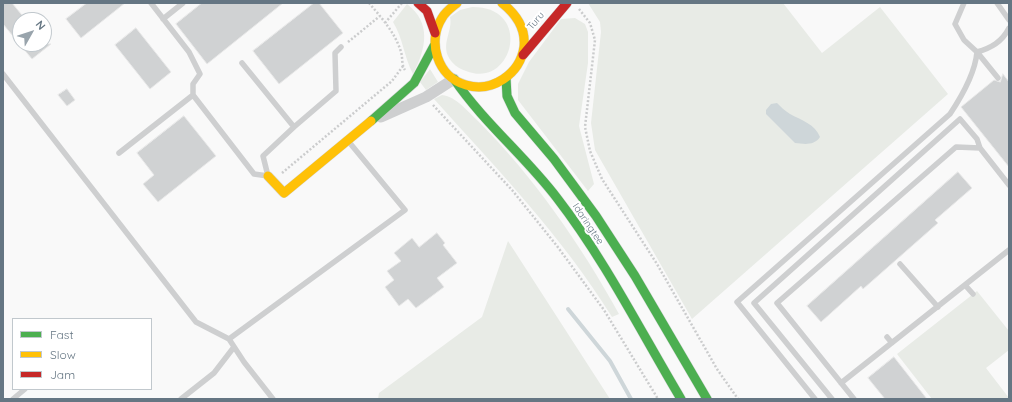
<!DOCTYPE html>
<style>
body{margin:0}
#map{position:relative;width:1012px;height:402px;overflow:hidden;background:#f9f9f9;font-family:Quicksand,sans-serif}
canvas{display:block}
.frame{position:absolute;inset:0;border:4px solid #657683;pointer-events:none}
.legend{position:absolute;left:12px;top:318px;width:140px;height:72px;box-sizing:border-box;background:#fff;border:1px solid #c1c8cd;margin:0;padding:5px 7px;list-style:none;font-size:12px;color:#657683}
.legend li{display:flex;align-items:center;gap:8px;height:20px}
.legend b{width:20px;border:1px solid #c1c8cd}
.north{position:absolute;left:12px;top:12px;width:40px;height:40px;box-sizing:border-box;background:#fff;border:1px solid #c1c8cd;border-radius:50%;rotate:51deg;font-size:11px;font-weight:700;line-height:16px;text-align:center;color:#657683}
.north::after{content:'';display:block;margin:auto;width:14px;height:18px;background:#99a4ac;clip-path:polygon(50% 0,100% 100%,50% 72%,0 100%)}
</style>
<div id="map">
<canvas width="1012" height="402"></canvas>
<div class="frame"></div>
<ul class="legend">
<li><b style="height:5px;background:#4caf50"></b>Fast</li>
<li><b style="height:5px;background:#ffc107"></b>Slow</li>
<li><b style="height:5px;background:#c62828"></b>Jam</li>
</ul>
<div class="north">N</div>
</div>
<script>
const c = document.querySelector('canvas').getContext('2d');
c.lineJoin = 'round';
function fillPath(path, color) {
  c.fillStyle = color;
  c.fill(path, 'evenodd');
}
function strokePath(path, color, width, dash) {
  c.strokeStyle = color;
  c.lineWidth = width;
  c.lineCap = dash ? 'butt' : 'round';
  c.setLineDash(dash || []);
  c.stroke(path);
}
function write(font, color, halo, rows, align = 'center') {
  c.font = font + ' Quicksand,sans-serif';
  c.lineWidth = 4;
  c.setLineDash([]);
  c.textBaseline = 'middle';
  c.strokeStyle = halo;
  c.fillStyle = color;
  for (const [text, x, y, turn = 0] of rows) {
    c.save();
    c.translate(x, y);
    c.rotate((+turn || 0) * Math.PI / 180);
    c.textAlign = isNaN(turn) ? turn : align;
    if (halo) c.strokeText(text, 0, 0);
    c.fillText(text, 0, 0);
    c.restore();
  }
}
fillPath(new Path2D(`
 M588,3h195l39,50 58,-46 68,87 -256,225 -97,-169 -4,-27 10,-91 -1,-10z
 M407,4c25,19 19,45 6,70 -9,-17 -10,-36 -20,-52z
 M472,7c62,-1 41,83 -6,64 -7,-2 -15,-8 -18,-15 -6,-14 5,-26 2,-39l10,-7z
 M575,18l10,6 3,8v31l-9,63 15,58 -6,7 -70,-91v-16l11,-22 32,-43z
 M430,69l8,13 -12,8 -6,-8z
 M442,95c15,2 25,16 36,26 56,56 103,124 141,193l-7,3c-51,-82 -114,-147 -178,-218z
 M508,241l102,158h-232l1,-6 103,-76z
 M977,291l32,40v19l-23,18 23,30 -77,1 -35,-45z`), '#e8ebe6');
fillPath(new Path2D(`
 M777,103c4,4 8,8 13,11 11,6 25,10 30,23 -6,9 -16,7 -25,6l-29,-29v-4l5,-6z`), '#ced6d9');
strokePath(new Path2D(`
 M568,309l42,52 21,38`), '#ced6d9', 4);
const building = new Path2D(`
 M3,3h9l14,17h-6v24h31l-19,15 -29,-35z
 M87,3h38l-44,35 -15,-19z
 M202,3h81l-76,61 -31,-40z
 M314,3h5l24,30 -64,51 -26,-33z
 M136,28l35,44 -21,17 -35,-44z
 M1003,74l6,8v85l-48,-60 33,-27 6,2z
 M67,89l8,11 -8,6 -9,-11z
 M184,116l32,40 -58,46 -15,-18 11,-9 -17,-22z
 M958,172l14,16 -37,32 3,3 -75,66 -2,-3 -40,36 -14,-16z
 M437,233l8,10 -2,2 14,18 -20,15 7,9 -28,21 -8,-9 -9,7 -14,-19 9,-7 -7,-9 14,-10 -7,-8 18,-15 7,9z
 M894,357l33,42h-42l-17,-21z`);
fillPath(building, '#d0d2d3');
strokePath(building, '#e8e8e8', 1);
const fast = new Path2D(`
 M506,78l1,18 8,17 39,46 42,57 39,60 72,123
 M454,79c30,44 71,77 103,119 48,62 84,134 124,201
 M371,121l43,-38 20,-37`);
const slow = new Path2D(`
 M457,3c-5,4 -12,9 -15,15 -15,23 -5,59 24,67 26,8 54,-11 58,-38 2,-19 -8,-33 -22,-44
 M268,176l16,17 87,-72`);
const jam = new Path2D(`
 M418,3l9,8 8,22
 M523,55l44,-52`);
strokePath(fast, '#d5d6d7', 10);
strokePath(slow, '#d5d6d7', 10);
strokePath(jam, '#d5d6d7', 10);
strokePath(new Path2D(`
 M369,3c12,14 27,31 32,49 2,6 0,12 4,18
 M579,9l11,14 5,17 -10,87 5,24 12,28 55,85 60,105 21,30
 M385,23l17,-20
 M348,42l32,-26
 M433,105l79,85 45,56 47,64 54,89
 M282,173l110,-92 11,-15`), '#cbcccd', 2.5, [2, 2]);
strokePath(new Path2D(`
 M964,3l-9,21 9,16 13,12c14,-4 25,-10 32,-24
 M997,3l12,17
 M163,19l20,-16
 M3,74l193,248 33,17 176,-129 -56,-68
 M193,95l61,79 14,2 -5,-20 31,-29 -52,-64
 M294,127l42,-36 -1,-38 6,-6
 M119,153l74,-58v-11l7,-10 -11,-22 -38,-49
 M900,264l38,43
 M965,285l8,9
 M887,337l5,6
 M229,339l15,23 29,37
 M841,383l168,-133
 M13,399l12,-10
 M181,399l33,-26 20,-26
 M815,399l-78,-97 213,-188c12,-18 25,-40 27,-62l21,26
 M832,399l-78,-96 206,-184 17,20 3,9
 M854,399l-77,-96 179,-156 24,1 29,37`), '#cecfd0', 5.5);
strokePath(new Path2D(`
 M381,117l45,-20 28,-18`), '#cecfd0', 11);
strokePath(fast, '#4caf50', 9);
strokePath(slow, '#ffc107', 9);
strokePath(jam, '#c62828', 9);
write('10px', '#657683', '#fff', [
 ["Turu",536,21,-50],
 ["Idaringtee",588,224,56]
]);
</script>
